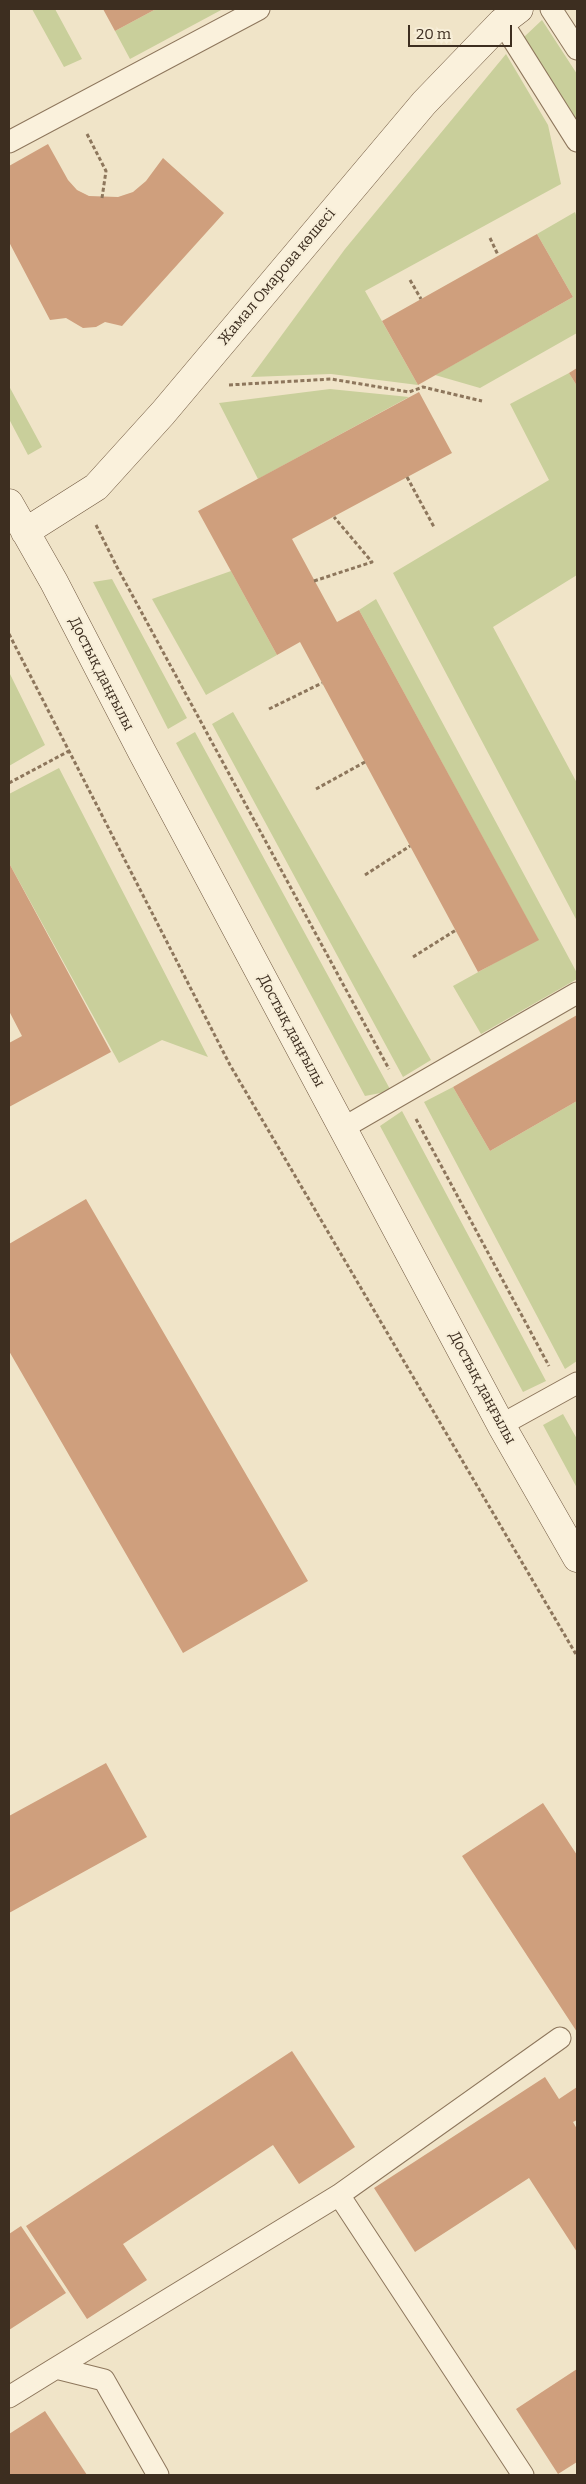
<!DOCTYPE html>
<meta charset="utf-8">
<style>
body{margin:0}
#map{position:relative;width:586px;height:2484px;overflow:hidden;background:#f0e4c8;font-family:Bitter,serif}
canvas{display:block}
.frame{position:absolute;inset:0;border:10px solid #3d2e20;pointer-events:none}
.scale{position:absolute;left:408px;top:25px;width:104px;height:22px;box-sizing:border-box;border:2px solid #3d2e20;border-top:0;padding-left:6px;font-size:15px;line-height:18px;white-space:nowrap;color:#3d2e20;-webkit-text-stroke:4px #f7eed8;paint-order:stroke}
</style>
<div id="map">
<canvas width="586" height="2484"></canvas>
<div class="frame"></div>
<div class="scale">20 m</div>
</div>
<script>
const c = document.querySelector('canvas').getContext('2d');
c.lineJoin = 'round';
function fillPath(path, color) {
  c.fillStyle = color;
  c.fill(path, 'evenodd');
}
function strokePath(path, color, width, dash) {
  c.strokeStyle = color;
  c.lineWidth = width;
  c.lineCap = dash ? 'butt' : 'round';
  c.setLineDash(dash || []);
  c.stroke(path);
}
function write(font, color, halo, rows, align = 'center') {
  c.font = font + ' Bitter,serif';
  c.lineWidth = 4;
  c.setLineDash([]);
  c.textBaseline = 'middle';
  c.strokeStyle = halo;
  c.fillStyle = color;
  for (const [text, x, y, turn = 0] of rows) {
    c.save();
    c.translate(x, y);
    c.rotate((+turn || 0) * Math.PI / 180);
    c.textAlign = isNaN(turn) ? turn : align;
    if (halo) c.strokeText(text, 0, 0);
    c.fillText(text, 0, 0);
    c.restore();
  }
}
fillPath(new Path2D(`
 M32,9h23l27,50 -18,8z
 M156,9h67l-93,50 -15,-28z
 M542,20l35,54v46l-53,-83z
 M506,54l42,71 13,59 -196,107 53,94 -87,-11 -80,3 94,-128z
 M575,212l2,6v115l-97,55 -45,-13 138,-78 -36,-63z
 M569,373l8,13v189l-84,52 84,156v138l-184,-348 156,-93 -39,-76z
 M9,386l33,61 -14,8 -19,-36z
 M330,389l79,8 -151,82 -39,-76z
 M231,571l46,84 -71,40 -54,-96z
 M112,579l75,139 -19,11 -75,-147z
 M376,599l201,374v6l-96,55 -28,-48 85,-47 -179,-329z
 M9,672l36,73 -36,21z
 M233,712l198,348 -28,17 -191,-353z
 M195,732l196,359 -26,5 -189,-353z
 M59,768l149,289 -46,-17 -43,23 -110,-200v-69z
 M453,1087l37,64 87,-50v260l-12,8 -141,-267z
 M402,1111l144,270 -23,11 -143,-266z
 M563,1414l14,25v49l-34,-63z`), '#c9cf9b');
fillPath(new Path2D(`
 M103,9h53l-41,22z
 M48,144l20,36 9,10 12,6 29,1 15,-5 13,-11 17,-23 61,55 -102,113 -17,-4 -9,5 -13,1 -17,-10 -16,2 -41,-78v-76z
 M537,234l36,63 -155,88 -36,-64z
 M577,368v18l-8,-13z
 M419,392l33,61 -160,86 45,83 22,-12 180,330 -61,32 -178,-330 -23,13 -79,-144z
 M9,863l102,189 -102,55v-64l13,-7 -13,-25z
 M577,1015v86l-87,50 -37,-64z
 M86,1199l222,382 -125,72 -174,-302v-107z
 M106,1763l41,74 -138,76v-97z
 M543,1803l34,52v177l-115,-176z
 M292,2051l63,96 -56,37 -26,-39 -150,99 24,36 -60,39 -61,-93z
 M545,2077l14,22 18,-12v33l-4,2 4,7v123l-48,-74 -114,74 -41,-64z
 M21,2226l45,67 -57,37v-96z
 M577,2369v93l-19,12 -42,-65z
 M45,2411l42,64h-78v-41z`), '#cf9f7d');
const lane = new Path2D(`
 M551,9l26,40
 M502,22l75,119
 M9,142l250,-133
 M343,1128l234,-135
 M501,1425l76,-42
 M339,2195l184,280
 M56,2368l283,-173 221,-157
 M9,2397l47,-29 48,12 54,95`);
const secondary = new Path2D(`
 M9,503l45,79 88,170 359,673 76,133
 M25,532l71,-45 67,-74 261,-310 78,-81 17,-13`);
strokePath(lane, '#8d765c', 23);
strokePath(secondary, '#6f573f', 29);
strokePath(new Path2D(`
 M87,134l19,37 -4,27
 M490,238l8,17
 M410,280l11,19
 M229,385l102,-6 78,13 14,-5 59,14
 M407,477l27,50
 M96,525l21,42 272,502
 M314,581l58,-19 -38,-45
 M9,634l221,431 347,591
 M269,709l53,-26
 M9,783l60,-32
 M316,789l49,-27
 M365,875l45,-29
 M413,957l43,-27
 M416,1119l133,247`), '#8d765c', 3, [4, 2.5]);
strokePath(lane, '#faf1dc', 21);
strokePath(secondary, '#faf1dc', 28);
write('15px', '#3d2e20', '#f7eed8', [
 ["Жамал Омарова көшесі",277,277,-50],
 ["Достық даңғылы",101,674,63],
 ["Достық даңғылы",291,1031,62],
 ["Достық даңғылы",482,1388,62]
]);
</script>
